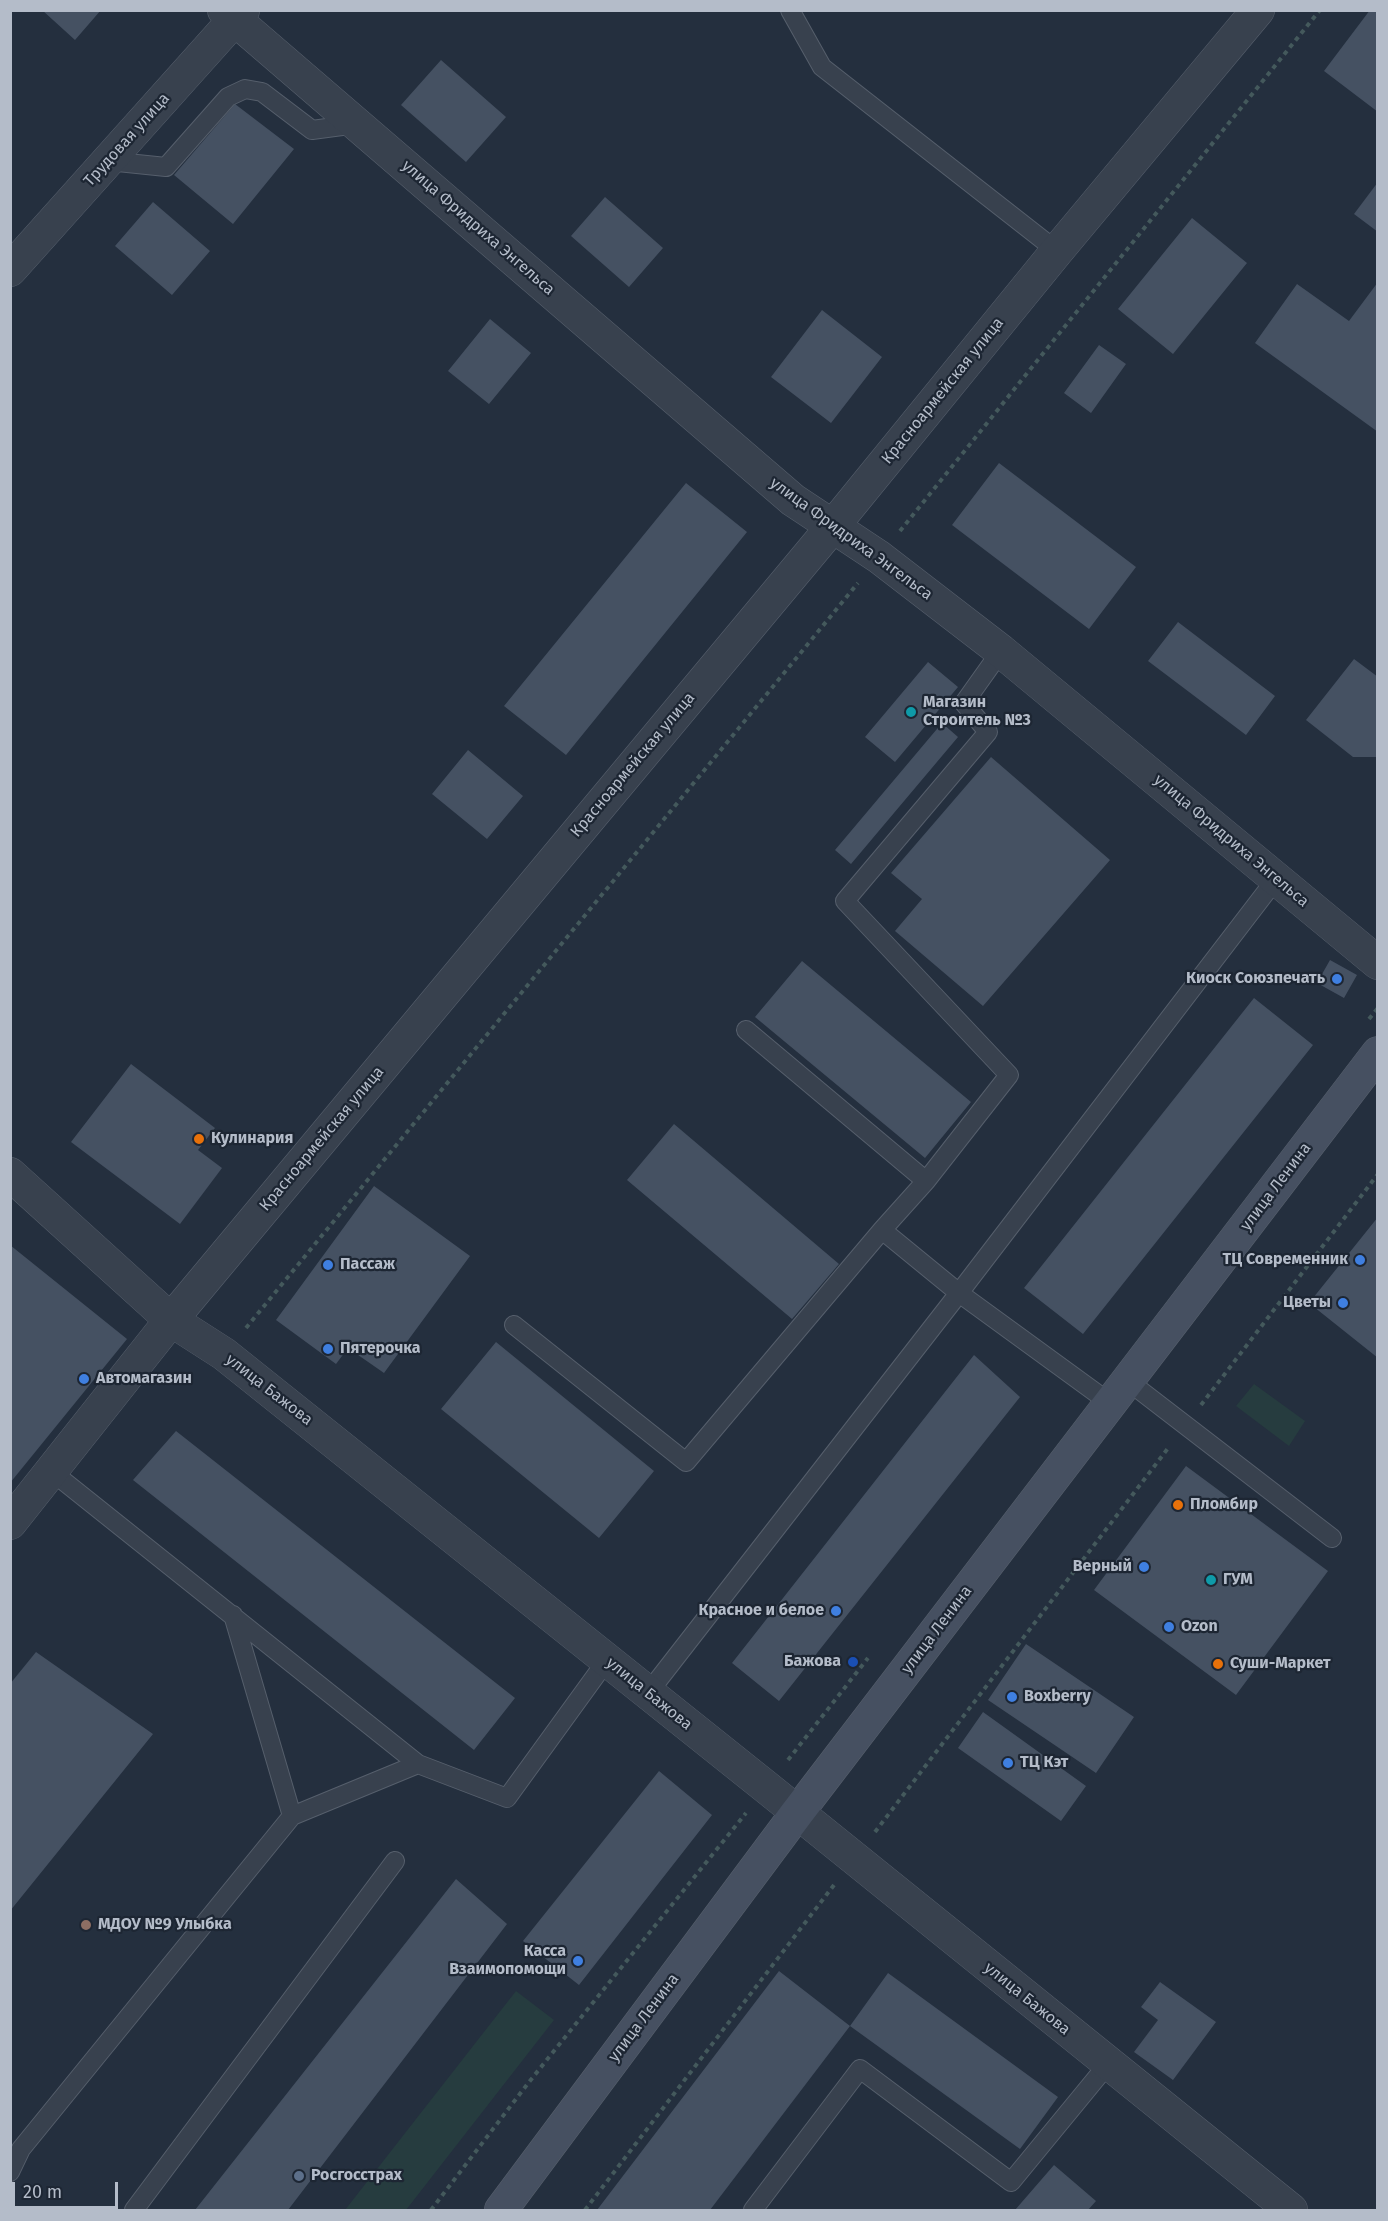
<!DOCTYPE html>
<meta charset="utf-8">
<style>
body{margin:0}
#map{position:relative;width:1388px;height:2221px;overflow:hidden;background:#242f3e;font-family:"Fira Sans",sans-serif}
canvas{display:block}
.frame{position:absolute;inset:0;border:12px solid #b4bcc9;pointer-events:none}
.scale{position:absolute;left:12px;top:2182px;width:106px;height:27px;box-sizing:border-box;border:3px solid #b4bcc9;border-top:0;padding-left:8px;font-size:18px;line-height:21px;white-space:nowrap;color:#b4bcc9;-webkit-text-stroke:4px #1d2633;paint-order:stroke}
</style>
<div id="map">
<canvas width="1388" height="2221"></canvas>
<div class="frame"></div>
<div class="scale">20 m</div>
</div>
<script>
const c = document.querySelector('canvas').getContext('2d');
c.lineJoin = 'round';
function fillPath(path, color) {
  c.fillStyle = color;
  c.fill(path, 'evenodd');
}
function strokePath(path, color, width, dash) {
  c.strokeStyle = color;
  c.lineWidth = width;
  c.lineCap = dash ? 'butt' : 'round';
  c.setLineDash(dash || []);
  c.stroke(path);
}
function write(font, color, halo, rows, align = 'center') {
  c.font = font + ' "Fira Sans",sans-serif';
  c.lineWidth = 4.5;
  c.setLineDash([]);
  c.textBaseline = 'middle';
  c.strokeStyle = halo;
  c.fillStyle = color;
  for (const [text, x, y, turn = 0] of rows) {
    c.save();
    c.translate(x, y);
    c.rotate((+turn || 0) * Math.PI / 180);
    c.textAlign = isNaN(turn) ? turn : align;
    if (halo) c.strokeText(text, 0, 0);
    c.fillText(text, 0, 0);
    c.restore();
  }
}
fillPath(new Path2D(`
 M1254,1384l51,37 -16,25 -53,-40z
 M516,1991l38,29 -148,190h-61z`), '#263c3f');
fillPath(new Path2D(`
 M42,10h59l-26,30z
 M1370,10h8v102l-54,-41z
 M441,60l65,57 -40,45 -65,-57z
 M235,104l59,45 -61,75 -59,-49z
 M1378,182v50l-24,-18z
 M605,197l58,51 -34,39 -58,-51z
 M153,202l57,49 -38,44 -57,-49z
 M1192,218l55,45 -74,91 -55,-45z
 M1378,282v150l-123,-89 42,-59 52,37z
 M822,310l60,47 -51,66 -60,-46z
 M490,319l41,34 -42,51 -41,-33z
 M1099,345l27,19 -35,49 -27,-20z
 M999,463l137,104 -47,62 -137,-104z
 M686,483l61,49 -181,223 -62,-49z
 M1178,622l97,74 -29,39 -98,-74z
 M1354,659l24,18v80h-25l-47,-37z
 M928,662l30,25 -63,75 -30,-25z
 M942,723l16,14 -107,127 -16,-14z
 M468,750l55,46 -36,43 -55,-45z
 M991,757l119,103 -127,146 -88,-75 27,-32 -31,-26z
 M1330,960l27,15 -13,23 -27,-15z
 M802,961l169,141 -46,56 -170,-141z
 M1254,998l59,47 -230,289 -59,-46z
 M131,1064l84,64 -17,22 24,18 -42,56 -109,-82z
 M674,1124l165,140 -47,55 -165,-139z
 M374,1186l96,70 -86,117 -36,-25 -12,16 -60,-44z
 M1378,1217v141l-69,-55z
 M10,1245l117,94 -117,144z
 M496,1342l158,129 -55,67 -158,-129z
 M974,1355l46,42 -241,304 -47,-38z
 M176,1431l339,267 -41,52 -341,-270z
 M1186,1466l142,105 -92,124 -142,-105z
 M1026,1644l108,73 -38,56 -108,-73z
 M36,1652l117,82 -143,177v-227z
 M983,1712l103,74 -25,35 -103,-73z
 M659,1771l53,44 -133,170 -56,-44z
 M456,1879l51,45 -219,286h-93z
 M779,1971l71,55 -140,184h-113z
 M888,1973l170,124 -38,52 -170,-123z
 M1160,1982l56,40 -43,58 -39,-28 24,-32 -17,-13z
 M1054,2165l42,36 -8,9h-73z`), '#455162');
const lane = new Path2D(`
 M790,10l32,57 235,184
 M108,161l58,6 62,-70 17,-8 17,3 50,38 45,-6
 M746,1030l180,151
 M882,1230l44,-49 83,-106 -164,-174 143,-169 -24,-29 37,-52
 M514,1325l172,137 196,-232 77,63 151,110
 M1128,1381l204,157
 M51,1471l367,293 89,34 100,-138
 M648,1693l311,-400 317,-414
 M292,1816l126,-52
 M10,2172l11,-23 271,-333 -59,-201
 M134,2210l261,-349
 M753,2210l107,-141 151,113 97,-118`);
const street = new Path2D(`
 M224,10l569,490 86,57 122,94 377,312
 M10,270l233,-260
 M10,1174l161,146 53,34 542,433 525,423
 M10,1523l161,-203 662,-794 224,-275 201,-241`);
const secondary = new Path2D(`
 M501,2210l296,-397 581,-760`);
strokePath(lane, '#565f6c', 20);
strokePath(street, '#565f6c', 34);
strokePath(secondary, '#565f6c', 34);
strokePath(new Path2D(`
 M900,531l420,-521
 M1369,1019l9,-11
 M246,1328l612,-745
 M1201,1405l177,-231
 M788,1760l80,-102
 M875,1832l294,-385
 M431,2210l98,-128 217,-269
 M585,2210l249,-325`), '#44595c', 4, [4.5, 4.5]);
strokePath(lane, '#38414e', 18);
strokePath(street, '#38414e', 33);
strokePath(secondary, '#465061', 33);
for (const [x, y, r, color] of [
 [911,712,6,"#0f9aa8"],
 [1337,979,6,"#3f7fe0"],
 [199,1139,6,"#e8710a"],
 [1360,1260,6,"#3f7fe0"],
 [328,1265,6,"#3f7fe0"],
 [1343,1303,6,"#3f7fe0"],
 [328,1349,6,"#3f7fe0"],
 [84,1379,6,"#3f7fe0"],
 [1178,1505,6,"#e8710a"],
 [1144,1567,6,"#3f7fe0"],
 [1211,1580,6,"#0f9aa8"],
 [836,1611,6,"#3f7fe0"],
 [1169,1627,6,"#3f7fe0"],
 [853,1662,6,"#1a4fb4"],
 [1218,1664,6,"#e8710a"],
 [1012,1697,6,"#3f7fe0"],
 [1008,1763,6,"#3f7fe0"],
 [86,1925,6,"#8d6e63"],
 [578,1961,6,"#3f7fe0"],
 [299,2176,6,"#5c6f8a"]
]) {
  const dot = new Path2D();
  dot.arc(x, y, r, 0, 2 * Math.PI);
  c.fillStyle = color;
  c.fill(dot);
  strokePath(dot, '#1d2633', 2);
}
write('16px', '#b4bcc9', '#1d2633', [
 ["Трудовая улица",127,140,-48],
 ["улица Фридриха Энгельса",478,228,41],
 ["Красноармейская улица",943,391,-51],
 ["улица Фридриха Энгельса",851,539,36],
 ["Красноармейская улица",633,765,-50],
 ["улица Фридриха Энгельса",1231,841,40],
 ["Красноармейская улица",322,1139,-50],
 ["улица Ленина",1276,1187,-53],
 ["улица Бажова",269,1390,38],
 ["улица Ленина",937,1630,-53],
 ["улица Бажова",649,1694,39],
 ["улица Бажова",1027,1999,39],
 ["улица Ленина",644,2018,-53]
]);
write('bold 16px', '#b4bcc9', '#1d2633', [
 ["Магазин",923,703],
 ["Строитель №3",923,721],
 ["Киоск Союзпечать",1325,979,"right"],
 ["Кулинария",211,1139],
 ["ТЦ Современник",1348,1260,"right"],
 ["Пассаж",340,1265],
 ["Цветы",1331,1303,"right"],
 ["Пятерочка",340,1349],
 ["Автомагазин",96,1379],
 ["Пломбир",1190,1505],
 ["Верный",1132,1567,"right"],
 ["ГУМ",1223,1580],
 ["Красное и белое",824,1611,"right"],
 ["Ozon",1181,1627],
 ["Бажова",841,1662,"right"],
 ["Суши-Маркет",1230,1664],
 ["Boxberry",1024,1697],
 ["ТЦ Кэт",1020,1763],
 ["МДОУ №9 Улыбка",98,1925],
 ["Касса",566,1952,"right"],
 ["Взаимопомощи",566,1970,"right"],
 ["Росгосстрах",311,2176]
], 'left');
</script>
